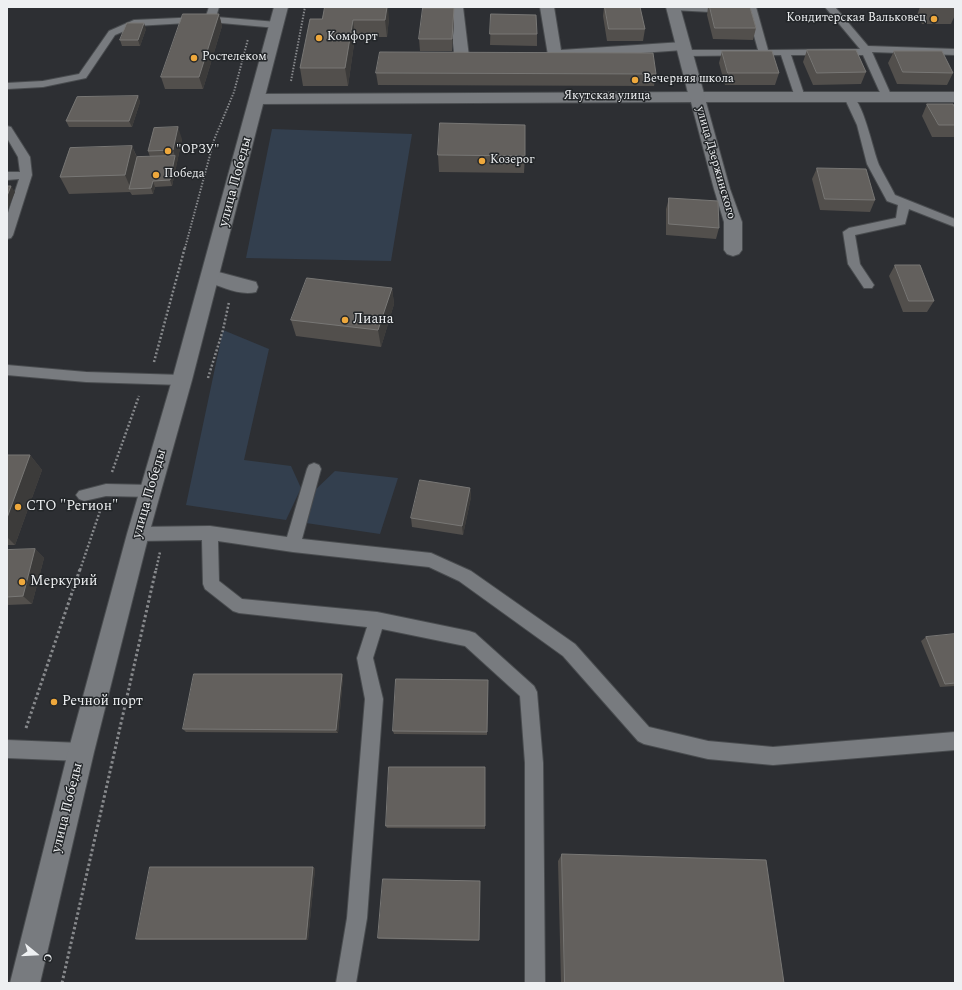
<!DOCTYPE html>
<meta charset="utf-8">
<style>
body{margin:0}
#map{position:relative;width:962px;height:990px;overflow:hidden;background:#2d2f33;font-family:Spectral,serif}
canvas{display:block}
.frame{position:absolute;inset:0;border:8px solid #eef0f2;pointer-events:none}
.north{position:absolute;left:16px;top:934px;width:40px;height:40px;-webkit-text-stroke:3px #232629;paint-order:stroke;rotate:108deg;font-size:11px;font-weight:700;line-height:16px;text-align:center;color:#eef0f2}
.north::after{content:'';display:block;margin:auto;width:14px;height:18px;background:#eef0f2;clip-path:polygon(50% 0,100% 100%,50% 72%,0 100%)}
</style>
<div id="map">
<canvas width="962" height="990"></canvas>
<div class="frame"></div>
<div class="north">С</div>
</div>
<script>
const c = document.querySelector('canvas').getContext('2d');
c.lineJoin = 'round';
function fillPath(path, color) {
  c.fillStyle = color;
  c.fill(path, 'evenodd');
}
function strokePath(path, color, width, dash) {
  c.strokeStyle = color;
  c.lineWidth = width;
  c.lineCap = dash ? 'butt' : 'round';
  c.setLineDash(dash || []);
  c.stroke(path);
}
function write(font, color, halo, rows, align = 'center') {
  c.font = font + ' Spectral,serif';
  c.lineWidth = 3;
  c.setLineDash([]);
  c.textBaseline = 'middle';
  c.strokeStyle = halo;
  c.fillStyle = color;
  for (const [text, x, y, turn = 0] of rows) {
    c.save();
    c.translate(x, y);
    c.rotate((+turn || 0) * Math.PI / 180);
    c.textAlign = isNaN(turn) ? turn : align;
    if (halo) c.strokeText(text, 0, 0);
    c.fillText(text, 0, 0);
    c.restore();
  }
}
fillPath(new Path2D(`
 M272,129l140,5 -21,127 -145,-3z
 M223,330l46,19 -25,111 47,6 10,22 -15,32 -100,-15z
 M335,471l63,7 -18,56 -74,-11 8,-32z`), '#333f4e');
const service = new Path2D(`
 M209,7h10l-3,10 61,5 5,3 -5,3 -67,-6 -5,-3z
 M668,7h88l12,43 92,-1 -35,-42h10l33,39 87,3v6l-83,-3 20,45 -5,3 -5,-3 -19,-42h-72l14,42 -5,3 -5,-3 -14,-42 -96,1 -5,-3 5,-3h73l-10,-36 -75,-4z
 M201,17l5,3 -2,2 -68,4 -21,9 -29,43 -43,9 -36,2v-6l36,-2 36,-7 30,-43 25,-11z
 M849,94c14,3 24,58 30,71 5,10 11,20 16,30l60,24v8l-46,-18 -4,15 -50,11 5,29 14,21 -2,3h-8l-16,-24 -5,-32 6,-4 47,-10 2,-13 -11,-4 -20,-37 -10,-39 -13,-28z
 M7,126l4,1 19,30 2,18 -19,60 -2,3 -4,1v-23l12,-37 -12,1v-8h13l-2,-15 -11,-19z
 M7,365l79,7 96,3 5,1 2,4 -2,4 -5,1 -96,-3 -79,-7z
 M314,463l5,2 2,4 -19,70 129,14 40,18 104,73 74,83 59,14 65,6 182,-15v18l-182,15 -65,-6 -64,-15 -6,-3 -75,-85 -104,-75 -30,-14 -136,-15 -75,-11 1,40 23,18 135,13 92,19 6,2 59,53 3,6 6,71 2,220h-20v-220l-5,-67 -55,-50 -83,-17 -9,29 10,41 -16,219 -11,65h-20l11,-65 18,-219 -8,-41 10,-31 -128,-14 -6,-2 -28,-22 -2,-5 -1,-44 -64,1 -5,-2 -3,-5 3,-5 5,-2 72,-1 77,11 20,-68 2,-4z
 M106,484l45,1 5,2 2,4 -2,4 -5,2 -45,-1 -22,5 -5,-2 -3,-4 3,-4z
 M7,740l74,3 6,3 3,6 -3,6 -6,3 -74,-3z`);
const minor = new Path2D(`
 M449,7h14l6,50 19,1 2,3 -2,3h-31l-2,-3z
 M540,7h14l7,43 122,-8 5,1 2,3 -2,3 -5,1 -126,9 -7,-1 -2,-3z
 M697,92h258v10h-249l24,87 12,33v28l-3,4 -6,2 -6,-2 -3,-4v-28l-10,-33 -23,-87 -433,2 -5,-2 -3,-3 3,-3 5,-2z
 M211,270l45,12 2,5 -2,5c-17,4 -36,-6 -51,-11l-3,-5 3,-5z`);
const tertiary = new Path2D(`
 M666,7h14l25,90 -3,3h-10l-3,-3z`);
const secondary = new Path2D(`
 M274,7h14l-96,373 -43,154 -55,218 -54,231h-30l58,-231 59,-218 45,-154z`);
strokePath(service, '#494c4f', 2);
strokePath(minor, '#494c4f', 2);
strokePath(tertiary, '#494c4f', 2);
strokePath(secondary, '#494c4f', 2);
strokePath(new Path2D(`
 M291,81l14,-74
 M185,248l29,-108 20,-48 14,-53`), '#87898c', 2, [1.5, 1.5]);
strokePath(new Path2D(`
 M154,362l31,-115
 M208,378l15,-48 6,-28
 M112,472l27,-76
 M80,570l20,-59
 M156,570l4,-18`), '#87898c', 2.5, [2, 2]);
strokePath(new Path2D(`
 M26,728l54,-159
 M62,983l94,-414`), '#87898c', 3, [2.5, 2.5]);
fillPath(service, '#787b7f');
fillPath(minor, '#787b7f');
fillPath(tertiary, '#787b7f');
fillPath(secondary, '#787b7f');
fillPath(new Path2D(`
 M604,7h36l5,22 -2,12h-36l-4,-25z
 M708,7h42l6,21 -3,12 -40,-1 -6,-24z
 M920,7h35v8l-4,9h-29l-5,-9z
 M219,14l3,12 -19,63h-38l-4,-12z
 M491,14l46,20v12l-47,-1z
 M389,18l-2,19h-32l-7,49h-45l-3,-18 22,-49z
 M454,20l-2,31h-32l-1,-12z
 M146,29l-6,17h-18l-2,-6z
 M807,50l59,22 -5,12 -48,1 -10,-23z
 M722,51l57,22 -4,12h-50l-6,-22z
 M894,51l59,22 -6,12 -50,-1 -9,-21z
 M376,73l280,1 -2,12 -276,-1z
 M138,96l2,6 -8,25h-63l-3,-6z
 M927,104l28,4v29h-23l-10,-21z
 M182,139l-10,47 -17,1 -2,7 -21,1 -2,-3 -61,2 -9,-17 72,-31 5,11h13l-2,-6z
 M438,155l87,1 -1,17 -85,-1z
 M817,168l58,32 -5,12 -50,-2 -8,-31z
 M669,198l50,30 -3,11 -50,-4v-26z
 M895,265l39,36 -7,11h-24l-14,-36z
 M392,288l2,16 -13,43 -85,-11 -5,-16z
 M7,455h23l12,15 -27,75h-8z
 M470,488l1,9 -8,38 -51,-8 -1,-9z
 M35,549l9,9 -12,46 -25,1v-55z
 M955,634v52l-15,1 -19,-46 5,-4z
 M342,674l1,3 -5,56 -152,-1 -3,-3z
 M488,680l-1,55 -93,-1 -1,-3z
 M485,767v62l-98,-1 -1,-2z
 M562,854l222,129h-223l-3,-122z
 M313,867l2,2 -7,71h-168l-4,-1z
 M480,881l-1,60 -100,-2 -1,-1z`), '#524f4c');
fillPath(new Path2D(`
 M387,7h1l1,11 -2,19 -2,-17z
 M454,8v12l-2,31v-12z
 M219,14l3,12 -19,63 -4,-12z
 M353,20l2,17 -7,49 -3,-18z
 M144,23l2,6 -6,17 -2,-6z
 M138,96l2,6 -8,25 -3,-6z
 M178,127l4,12 -10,47 -2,-6 5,-24 -2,-6z
 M132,146l7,17 -8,26 -6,-14z
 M153,181l2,6 -2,7 -2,-6z
 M11,186l4,6 -8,19v-15z
 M392,288l2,16 -13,43 -3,-17z
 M30,455l12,15 -27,75 -8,-8v-19z
 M470,488l1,9 -8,38 -1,-9z
 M35,549l9,9 -12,46 -9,-8z
 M342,674l1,3 -5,56 -2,-3z
 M313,867l2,2 -7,71 -2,-1z`), '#3c3b3a');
const building = new Path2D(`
 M325,7h62l-2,13h-32l-8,48h-45l10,-49h12z
 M605,7h35l5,22h-36z
 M710,7h40l6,21h-41z
 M423,8h31l-2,31h-33z
 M183,14h36l-20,63h-38z
 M491,14l45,1 1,19h-47z
 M127,23h17l-6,17h-18z
 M807,50h49l10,22 -49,1z
 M722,51h50l7,22h-51z
 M894,51h48l11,22 -50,-1z
 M380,52l273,1 3,21 -280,-1z
 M138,96l-9,25h-63l11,-24z
 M927,104h26l2,4v17h-16z
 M440,123l85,2v31l-87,-1z
 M178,127l-5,23 -25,1 6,-23z
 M132,146l-7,29 -65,2 10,-29z
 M175,156l-5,24 -17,1 -2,7 -22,1 8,-32z
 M817,168l49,1 9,31 -50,-1z
 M7,186h4l-4,10z
 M669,198l49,3 1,27 -50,-4z
 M895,265h25l14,36h-25z
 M307,278l85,10 -14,42 -87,-10z
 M7,455h23l-23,63z
 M420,480l50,8 -8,38 -51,-8z
 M35,549l-12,47 -16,1v-47z
 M955,634v49l-10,1 -19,-47z
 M194,674h148l-6,56 -153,-1z
 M396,679l92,1 -1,52 -94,-1z
 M389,767h96v59h-99z
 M562,854l204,6 18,123h-219z
 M150,867h163l-7,72h-170z
 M383,879l97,2 -1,59 -101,-2z`);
fillPath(building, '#63605d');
strokePath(building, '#787775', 1);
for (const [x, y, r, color] of [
 [934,19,4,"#eea83c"],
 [319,38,4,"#eea83c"],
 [194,58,4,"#eea83c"],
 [635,80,4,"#eea83c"],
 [168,151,4,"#eea83c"],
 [482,161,4,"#eea83c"],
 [156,175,4,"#eea83c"],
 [345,320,4,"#eea83c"],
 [18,507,4,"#eea83c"],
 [22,582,4,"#eea83c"],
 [54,702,4,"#eea83c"]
]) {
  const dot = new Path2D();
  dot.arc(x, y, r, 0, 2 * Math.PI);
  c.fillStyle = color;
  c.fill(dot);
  strokePath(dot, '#232629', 1.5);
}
write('12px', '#eef0f2', '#232629', [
 ["Кондитерская Вальковец",926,19,"right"],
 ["Комфорт",327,38],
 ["Ростелеком",202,58],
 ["Вечерняя школа",643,80],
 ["\"ОРЗУ\"",176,151],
 ["Козерог",490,161],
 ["Победа",164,175]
], 'left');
write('12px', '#eef0f2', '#232629', [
 ["Якутская улица",607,97],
 ["улица Дзержинского",715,163,74]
]);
write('14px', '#eef0f2', '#232629', [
 ["улица Победы",236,182,-75],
 ["улица Победы",150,494,-74],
 ["улица Победы",68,808,-76]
]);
write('14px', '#eef0f2', '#232629', [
 ["Лиана",353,320],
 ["СТО \"Регион\"",26,507],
 ["Меркурий",30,582],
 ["Речной порт",62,702]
], 'left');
</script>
